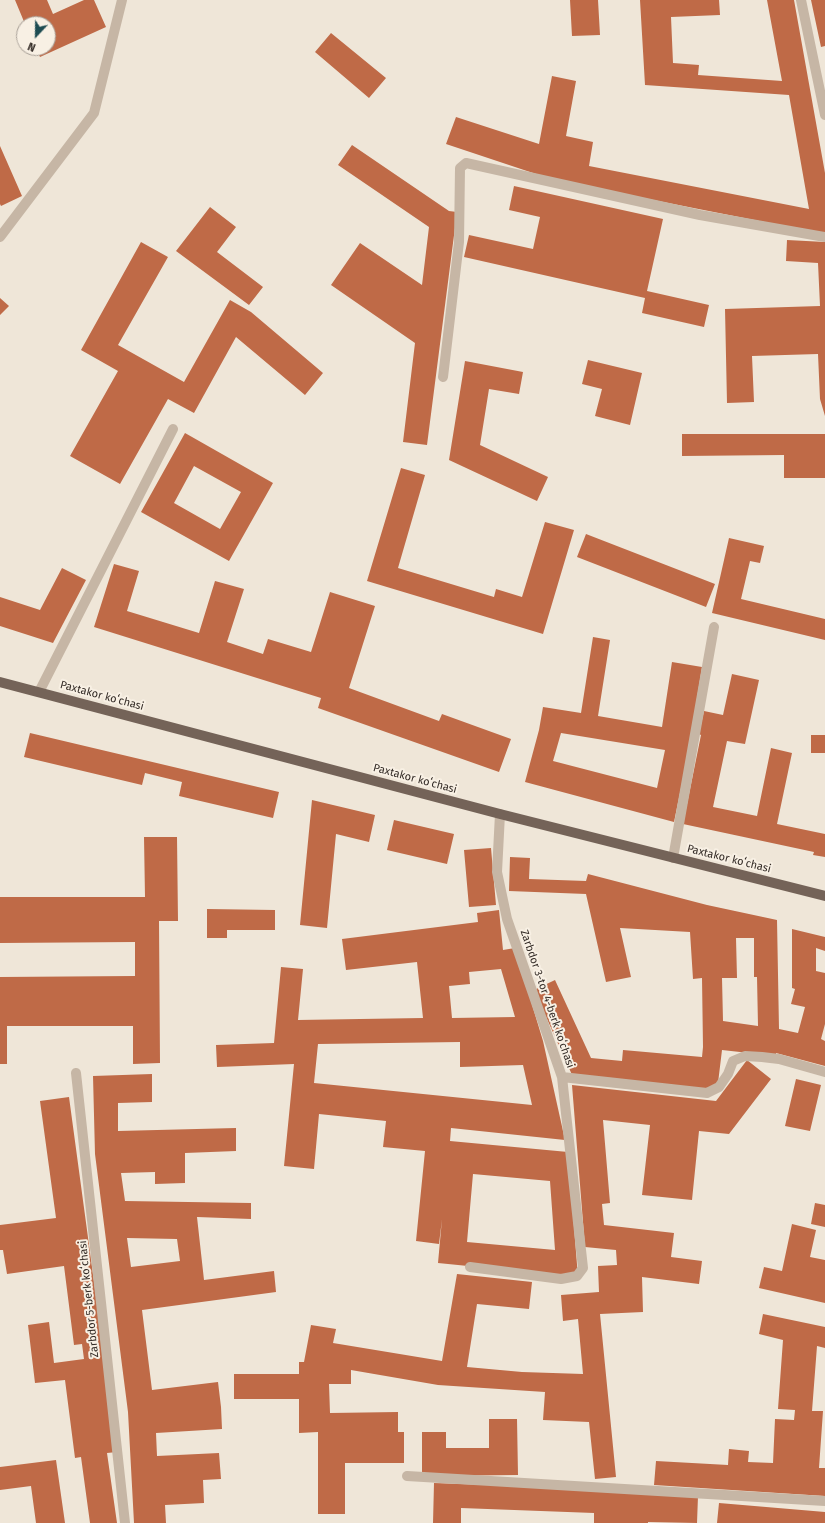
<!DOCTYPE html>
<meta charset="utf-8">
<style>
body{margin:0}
#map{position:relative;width:825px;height:1523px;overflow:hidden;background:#efe6d8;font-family:"Fira Sans",sans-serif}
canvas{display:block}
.north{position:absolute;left:16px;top:16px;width:40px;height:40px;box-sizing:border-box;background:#f8f0e4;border:1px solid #a9a198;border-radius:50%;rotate:202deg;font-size:11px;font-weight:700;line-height:16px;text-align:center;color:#332b26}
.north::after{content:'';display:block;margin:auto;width:14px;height:18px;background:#1e4c52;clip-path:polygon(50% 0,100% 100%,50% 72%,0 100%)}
</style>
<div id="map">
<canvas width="825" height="1523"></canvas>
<div class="north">N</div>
</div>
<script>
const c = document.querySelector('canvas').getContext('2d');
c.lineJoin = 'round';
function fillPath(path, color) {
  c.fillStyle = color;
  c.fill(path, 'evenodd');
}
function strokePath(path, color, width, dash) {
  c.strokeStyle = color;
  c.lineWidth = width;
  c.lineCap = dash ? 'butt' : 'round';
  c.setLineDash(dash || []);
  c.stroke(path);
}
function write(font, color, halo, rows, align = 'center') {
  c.font = font + ' "Fira Sans",sans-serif';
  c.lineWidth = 4;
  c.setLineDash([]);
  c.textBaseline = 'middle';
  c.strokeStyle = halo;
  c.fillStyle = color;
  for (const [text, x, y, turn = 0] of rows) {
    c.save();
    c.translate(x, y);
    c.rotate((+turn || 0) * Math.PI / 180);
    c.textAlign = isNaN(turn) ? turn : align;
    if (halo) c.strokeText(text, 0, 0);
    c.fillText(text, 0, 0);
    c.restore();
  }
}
fillPath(new Path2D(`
 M15,0h32l6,14 31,-14h10l12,27 -66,30 -4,-9h12v-24h-23z
 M570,0h28l2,35 -28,1z
 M640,0h79l1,15 -49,2 2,46 26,2 -1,10 84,6 -15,-81h27l31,173v61l-268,-53 -111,-37 10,-27 83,27 13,-68 24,5 -10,55 27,6 -4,24 220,43 -20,-114 -144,-10z
 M811,0h14v46l-4,1z
 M331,33l55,45 -17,20 -54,-46z
 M352,145l97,66 8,1 -30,233 -24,-3 12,-99 -84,-58 29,-42 62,42 7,-58 -91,-62z
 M0,146l22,50 -21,10 -1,-2z
 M514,186l149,33 -16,72 62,14 -5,22 -62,-14 3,-15 -181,-41 5,-22 64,14 7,-32 -31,-7z
 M210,207l26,20 -19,25 46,35 -14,18 -73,-54z
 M787,240l38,2v174l-5,-17 -2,-45 -66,2 2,46 -27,1 -2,-94 95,-3 -2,-43 -32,-2z
 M141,242l27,15 -50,88 66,37 46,-82 21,12 72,61 -18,22 -69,-58 -42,76 -26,-14 -48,85 -50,-28 48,-85 -37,-21z
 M0,298l9,8 -9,9z
 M588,360l54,13 -12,52 -35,-9 7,-27 -20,-5z
 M465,361l58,11 -4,22 -30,-5 -9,56 68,32 -11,24 -88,-41z
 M185,433l88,50 -44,78 -88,-49zM194,466l47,26 -21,37 -46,-26z
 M682,434h143v44h-41v-23l-102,1z
 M401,468l24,7 -27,93 96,29 2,-8 26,8 23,-75 29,8 -31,104 -176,-53z
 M586,534l129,50 -9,23 -129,-50z
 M729,538l35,8 -4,17 -10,-2 -9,38 84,20v21l-113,-27z
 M114,564l25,7 -12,40 72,22 16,-52 29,8 -17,53 36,12 5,-15 43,13 19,-60 45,14 -26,82 90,33 3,-7 69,25 -12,33 -181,-64 3,-10 -227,-71z
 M62,568l24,12 -33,63 -53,-17v-29l40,13z
 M593,637l17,3 -12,76 64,11 10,-65 30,5 -14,87 -14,68 -149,-40 14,-52 4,-23 38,6zM561,733l104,17 -8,38 -104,-27z
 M732,674l27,6 -14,64 -18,-3 -14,66 44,9 14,-68 21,5 -15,71 48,10v23l-12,-2 1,-3 -131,-28 18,-89 -2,-1 5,-23 19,4z
 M30,733l249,59 -6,26 -94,-22 3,-14 -37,-9 -3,12 -118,-28z
 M811,735h14v18h-14z
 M312,800l63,15 -6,27 -33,-8 -9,94 -27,-3z
 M394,820l60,14 -7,30 -60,-14z
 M144,837h33l1,84h-19l1,142 -27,1v-38h-126v38h-7v-87l135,-1v-34l-135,1v-46h145z
 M491,848l5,57 -27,2 -5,-57z
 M510,857l20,1 -1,21 57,2 2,-7 119,31 70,15 2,109 19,4 7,-26 -14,-3 4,-15 -3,-1v-59l33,8v14l-9,-3v23l9,2v51l-4,15 4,2v25l-49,-13v3l-54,-6 -4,33 -10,8 -135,-14 -39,-87 21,-10 36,78 31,3 1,-11 79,7 1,-10 -1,-69 -9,1 -3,-47 -70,-4 11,49 -25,5 -20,-88 -77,-3zM736,938h18v39h3l1,49 -35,-5 -1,-43h15z
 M207,909l68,1v20h-48v8h-20z
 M499,910l4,40 12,-2 28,93 22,99 -114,-12 -1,13 118,11 10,125 -140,-14 4,-44 -3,25 -23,-3 9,-90 -42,-4 3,-26 -67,-7 -5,55 -30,-3 10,-102 -77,3 -1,-22 58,-2 7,-76 22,2 -5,51 125,-2 -6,-56 -71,8 -4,-31 136,-17 -1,-9zM501,969l14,48 -63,1 -3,-32 21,-2 -1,-12zM460,1042v25l63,-2 9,40 -218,-22 4,-39zM473,1174l77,7 5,69 -88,-8z
 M747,1060l24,19 -42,55 -30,-3 -7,69 -50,-5 8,-70 -47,-5 7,83 -8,1 2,21 70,8 -3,24 31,4 -3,23 -57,-7 1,35 -43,2 16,163 -21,2 -6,-57 -46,-2 2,-28 -107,-7 -87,-15v14h-22l1,29 68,-1v20h6v31h-59v51h-27v-82l-19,1v-34h-65v-25h65v-12h5l7,-37 25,4 -3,14 109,18 15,-87 75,8 -3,27 -52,-5 -10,63 55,5 61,2 -5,-55 -15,2 -2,-26 38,-3 -1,-26 19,-1 -1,-15 -31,-3 -13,-162 144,16z
 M152,1074v28l-34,1v28l118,-3v23l-51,2v30l-30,1v-12l-34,1 4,28 126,2v16l-54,-2 7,63 70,-9 2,21 -134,18 10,80 66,-8 3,25 1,22 -66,4 1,23 62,-3 2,26 -18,1 1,23 -39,2 1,18h-32l-6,-111 -33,-258 -2,-78zM127,1238l50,1 3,22 -49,6z
 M796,1079l25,6 -11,46 -25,-5z
 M69,1097l48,355 -10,1 10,70h-27l-9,-66 -6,1 -10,-78 -30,3 -7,-58 21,-3 5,41 30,-4 -2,-15 -8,1 -10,-79 -57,8 -4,-24h-3v-25l56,-7 -16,-117z
 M815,1203l10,2v22l-14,-3z
 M792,1224l24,6 -6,27 15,3v43l-66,-15 5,-21 18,4z
 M763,1314l62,13v21l-8,-2 -5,65h11l-4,57h6v28l-171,-11 2,-24 72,4 1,-16 20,2 -1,11 25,1 2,-44 19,1 1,-10 -17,-1 5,-69 -24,-6z
 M489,1419h28l1,56 -96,1v-44h24v16h43z
 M56,1460l9,63h-29l-5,-37 -31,4v-23z
 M434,1483l188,7 76,6 -1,27 -49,-1v1h-54v-10l-133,-5v15h-28z
 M719,1503l106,9v11h-108z`), '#bf6a47');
strokePath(new Path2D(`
 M801,0l24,115
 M0,237l94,-124 28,-113
 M443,377l16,-135 1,-74 6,-5 234,52 125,22
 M39,692l134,-263
 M500,814l-3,58 10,47 55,158 145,16 12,-6 9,-13 5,-13 12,-5 17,1 17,2 46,13
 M673,858l41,-231
 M76,1073l49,450
 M470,1267l91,12 16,-3 6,-8 -21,-191
 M407,1476l418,25`), '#c6b6a5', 10);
strokePath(new Path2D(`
 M0,682l500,132 325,82`), '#746358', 10);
write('11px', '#332b26', '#f8f0e4', [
 ["Paxtakor koʻchasi",102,696,15],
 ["Paxtakor koʻchasi",415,779,15],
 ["Paxtakor koʻchasi",729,859,14],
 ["Zarbdor 3-tor 4-berk koʻchasi",547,999,71],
 ["Zarbdor 5-berk koʻchasi",89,1299,-96]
]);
</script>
